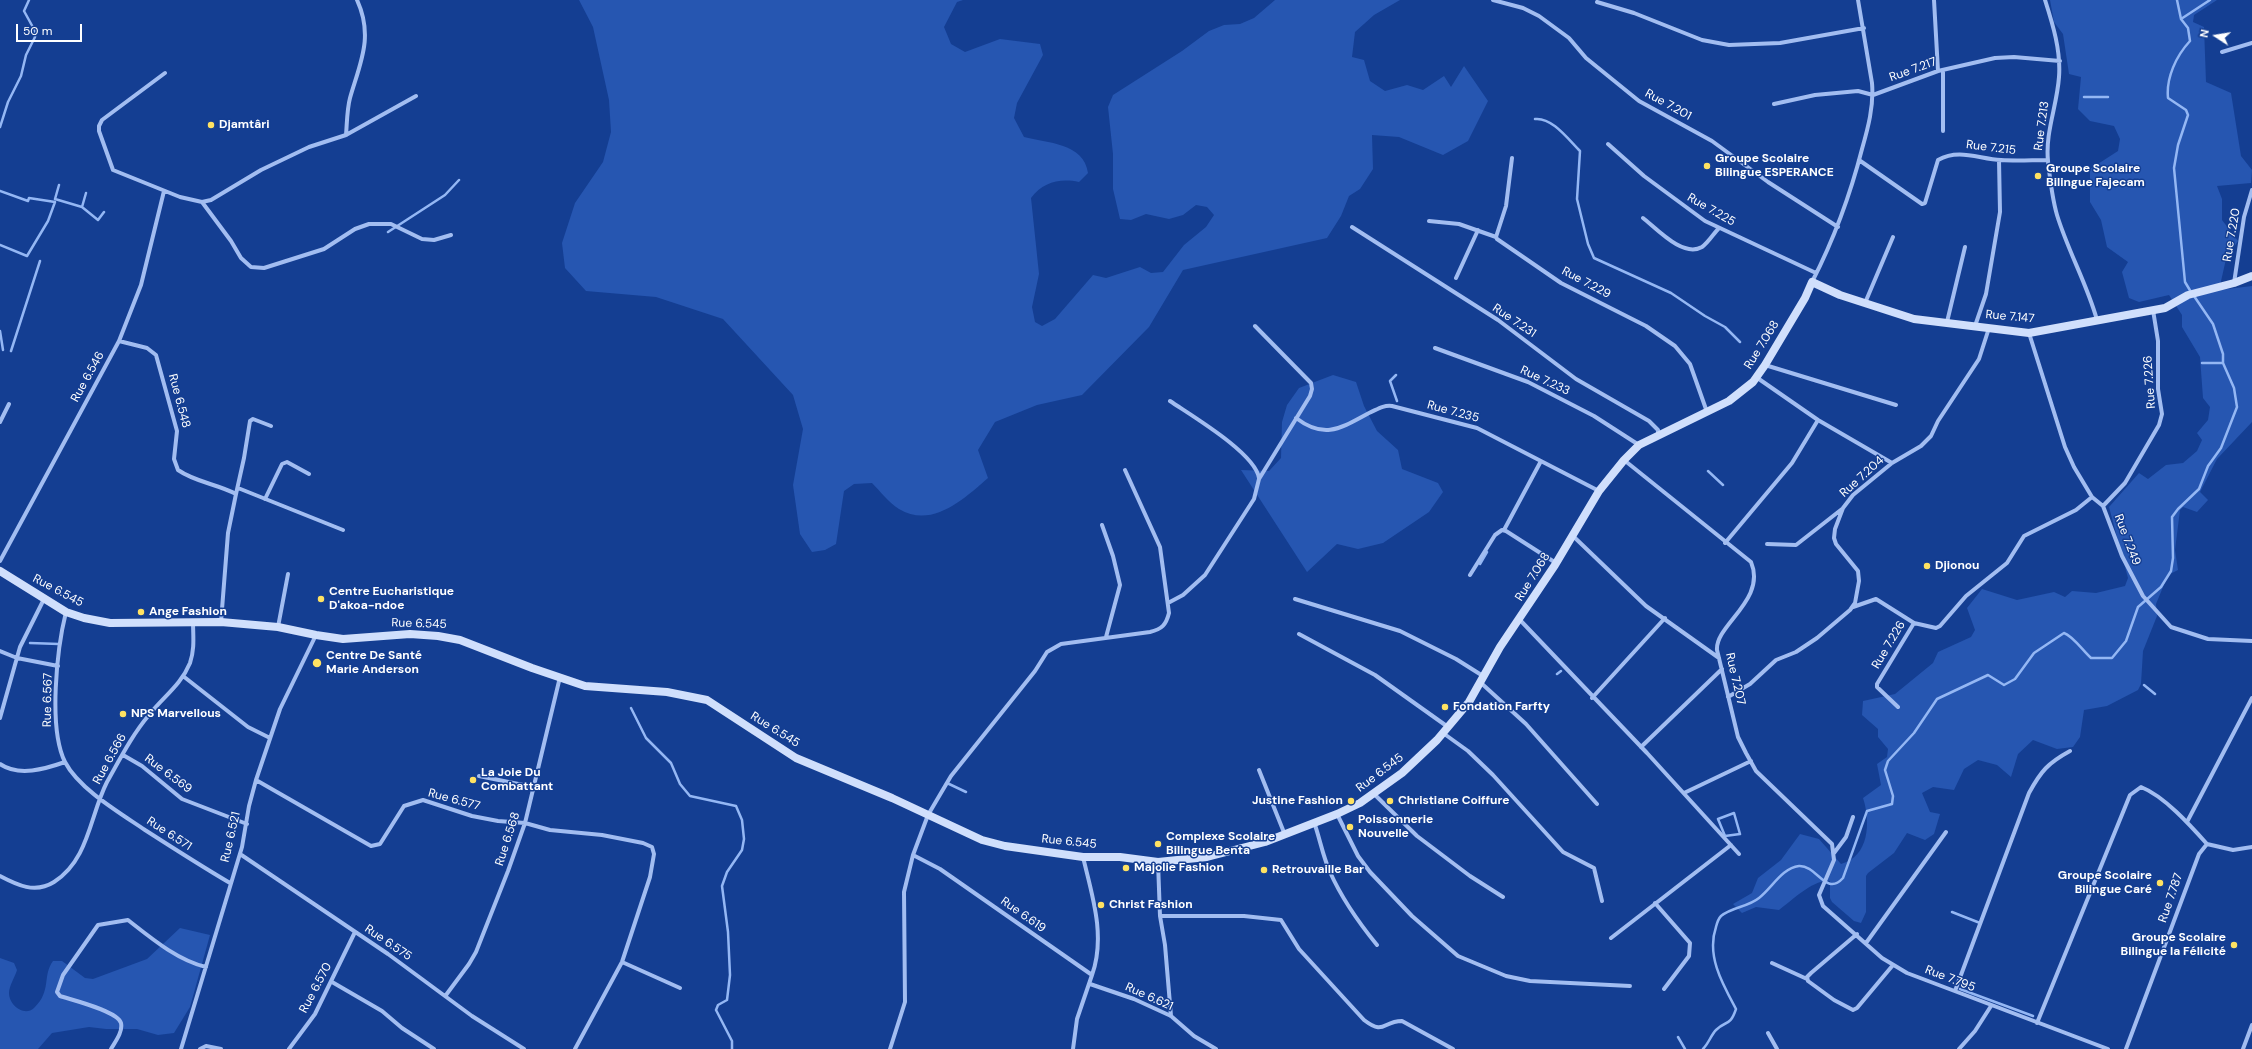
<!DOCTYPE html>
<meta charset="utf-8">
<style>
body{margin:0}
#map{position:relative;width:2252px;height:1049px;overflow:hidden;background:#143e92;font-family:"DM Sans",sans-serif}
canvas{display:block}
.north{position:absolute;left:2196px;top:16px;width:40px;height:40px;-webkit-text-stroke:3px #143e92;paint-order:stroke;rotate:282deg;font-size:11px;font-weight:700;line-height:16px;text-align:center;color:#fff}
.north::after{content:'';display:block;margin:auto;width:14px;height:18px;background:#fff;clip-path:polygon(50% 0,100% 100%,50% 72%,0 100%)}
.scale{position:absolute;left:16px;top:24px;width:66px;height:18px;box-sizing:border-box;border:2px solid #fff;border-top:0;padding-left:5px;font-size:12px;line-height:14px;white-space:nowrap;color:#fff;-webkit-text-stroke:3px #143e92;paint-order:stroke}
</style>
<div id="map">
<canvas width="2252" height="1049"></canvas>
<div class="north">N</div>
<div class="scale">50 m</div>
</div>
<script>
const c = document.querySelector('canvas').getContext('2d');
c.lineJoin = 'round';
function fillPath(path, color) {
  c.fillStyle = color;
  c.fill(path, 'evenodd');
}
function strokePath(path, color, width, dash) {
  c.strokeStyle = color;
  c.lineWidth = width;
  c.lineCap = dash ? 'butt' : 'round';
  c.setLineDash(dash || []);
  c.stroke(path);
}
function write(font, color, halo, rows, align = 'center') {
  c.font = font + ' "DM Sans",sans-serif';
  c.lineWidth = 3;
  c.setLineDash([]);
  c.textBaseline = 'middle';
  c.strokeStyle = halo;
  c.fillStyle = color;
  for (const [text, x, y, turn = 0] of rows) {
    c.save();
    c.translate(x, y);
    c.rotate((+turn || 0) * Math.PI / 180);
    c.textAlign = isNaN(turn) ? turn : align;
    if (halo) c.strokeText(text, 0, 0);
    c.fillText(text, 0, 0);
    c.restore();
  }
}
fillPath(new Path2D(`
 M579,0h384l-6,2 -13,25 7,17 14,8 35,-13 40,5 3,11 -26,48 -3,15 10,19c23,6 60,6 64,36l-9,9c-19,-4 -36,0 -48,16l8,76 -7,33 3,15 7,4 13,-7 38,-44 13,3 34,-11 11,6 12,-1 21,-27 22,-18 8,-12 -7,-8 -11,-2 -13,10 -14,4 -23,-5 -15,6 -11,-1 -7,-30v-35l-5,-47 5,-12 69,-44 27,-20 15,-6 16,-1 14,-6 21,-18h125l-26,15 -19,17 -3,25 12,3 6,21 15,10 22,-6 16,5 21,-14 7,11 13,-21 24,35 -20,40 -25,14 -44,-18 -27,-2 1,34 -13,20 -11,7 -8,20 -14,22 -144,32 -34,57 -67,68 -45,10 -42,17 -17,28 10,28c-24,21 -56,51 -89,31 -10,-6 -19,-18 -27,-26l-18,1 -10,7 -8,53 -11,6 -13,2 -12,-18 -7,-49 10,-56 -10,-34 -70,-76 -67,-22 -70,-6 -21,-23 -3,-25 13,-40 28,-41 8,-30 -2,-32 -16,-73z
 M2050,0h167l-23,15 -1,7 11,5 2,55 25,11 10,63 11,14 -1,13 -34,3 5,13v21l16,21 -12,18 -7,31 33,-4v136l-35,37 -17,33 8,8 -11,12 -14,-5 -3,3 -5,40 3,20 -10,5 -12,29 1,12 -14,35 -2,33 -3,6 -31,16 -23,4 -4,27 -7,10 -16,2 -24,-9 -15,14 -7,23 -14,-12 -19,-5 -14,9 -10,21 -21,-3 -11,6 8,19 10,2 -6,20 -9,6 -18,-7 -13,20 -26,20 -2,3v36l-5,11 -7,-2 -22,-19 -2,-4v-17c-15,-3 -39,20 -51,29l-23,-3 -14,6 -9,-9 19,-11 6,-15 23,-18 19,-26 19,5 22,25c28,-7 30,-42 22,-66l18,-13 -4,-21 10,-7 1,-8 -10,-12v-8l-16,-14 1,-14 32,-7 38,-31 5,-11 33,-15 4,-7 -8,-22 15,-19 35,11 37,-8 11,5 7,-6 24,2 29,-7 3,-8 -19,-71 30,-34 9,6 18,-14 17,-2 14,-12 5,-11 -5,-7 11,-13 2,-13 -7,-9 -3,-41 -18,-30v-12l-13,-20 -30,7 -10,-4 -7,-26 6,-10 -21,-15 -6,-27 -11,-18v-33l28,-18 2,-12 -6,-13 -24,-5 -12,-12 3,-32 -12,-3 -6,-40 -9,-12z
 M1333,375l23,7 8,24 13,25 21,19 4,19 36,14 5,9 -14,20 -46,31 -25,6 -21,-5 -30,28 -66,-102 28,1 12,-13 1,-36 5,-17 12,-17z
 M180,928l30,7 -20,72 -16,26 -16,2 -21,-6h-31l-17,-2 -37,6 -14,16h-38v-91l14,5 3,7c-2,7 -8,16 -8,23 0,12 15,24 25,15 18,-17 8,-32 19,-47h9l23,17 8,1 54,-20z`), '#2656b1');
strokePath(new Path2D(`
 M2177,0l4,19 7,9 2,13c-14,15 -24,37 -22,57l18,12 2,5 -10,30 -4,23 11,114 6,10
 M2181,19l29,-19
 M2084,97h24
 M1535,119c17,-2 33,20 45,32l-3,48 11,45 6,14 77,35 34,23 20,11 15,15
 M0,127l8,-25 13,-26 5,-21 9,-18v-6l-11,-20 5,-11
 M59,185l-4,14 27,8 16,13 6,-8
 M0,191l28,10 1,-3 26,4 -7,19 -21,35 -27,-11
 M82,207l4,-14
 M388,232l57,-37 14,-15
 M0,331l3,19
 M11,351l29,-90
 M2202,363h21
 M1396,375l-6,6 7,20
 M1708,471l15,14
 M1480,564l7,-12
 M30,643l29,1
 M1557,674l4,-3
 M2144,685l11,9
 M631,708l15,30 25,25 9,21 10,12 46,10 6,14 2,19 -2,11 -15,22 -5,14 6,46 2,43 -3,25 -9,5 -2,5 16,31v8
 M947,783l19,9
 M1734,813l6,21 -15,2 -7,-17z
 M1952,912l28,11
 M1960,989l73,27
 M1678,1037l7,12
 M1703,1049c6,-6 8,-14 13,-19 10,-10 14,-3 20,-21 -13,-24 -30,-53 -20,-82 1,-4 2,-8 5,-11 11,-9 27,-9 38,-18 13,-10 23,-30 40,-32 18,-1 27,31 44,12l24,-67 25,-7 1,-8 -8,-26 3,-9 26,-28 23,-34 51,-24 16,10 11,-6 19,-26 30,-20c9,3 19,18 27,25h21l14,-17 12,-34 23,-20 10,-16 2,-13 -1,-41 6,-8 21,-20 9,-23 13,-18 16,-41 -3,-19 -11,-25v-9l-10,-30 -19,-28`), '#94b7f4', 2.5);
strokePath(new Path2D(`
 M1493,0l30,8 16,8 30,22 17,20 53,43 73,40 56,41 70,45
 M1934,0l4,71
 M2045,0c8,25 16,51 14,77 -2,29 -14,56 -11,84 2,18 4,37 9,54 11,36 30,69 40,105
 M1597,2l37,11 68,27 27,5 51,-2 84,-15
 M2222,52l30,-9
 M1943,70v61
 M165,73l-63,47 -3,6v5l14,39 67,27 22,5 9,-2 50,-30 48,-23 37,-12 70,-39
 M1774,104l41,-9 43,-4 15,4 65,-24 57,-13 19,-1 46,4
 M346,135c1,-12 1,-26 4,-37 10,-35 24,-61 7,-98
 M1608,144l36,32 61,45 111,52
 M1512,158l-6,48 -10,31 1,2 64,44 85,43 29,20 15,18 17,48
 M1859,160l63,44 3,-1 13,-43c21,-12 41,-1 63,0 16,1 31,0 47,0
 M202,202l29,39 10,17 10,9 13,1 60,-19 31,-20 14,-5h22l31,15 12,1 17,-5
 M1643,218c14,11 40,40 59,29 6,-4 12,-14 17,-19
 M1429,221l30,3 37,13
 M1352,227l146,93 78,59 73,42 9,9v6
 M1456,278l22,-48
 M1812,282c22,-43 38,-86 50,-133 6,-21 12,-43 10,-66l-14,-83
 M2234,283l10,-66 8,-27
 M1865,303l28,-66
 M1947,322l18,-75
 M1975,326l11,-32 14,-82 -1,-52
 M2029,333l36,114 9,20 18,30 11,9 19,50 21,40 28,31 37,12 44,2
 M119,341l28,7 9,7 21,76 -3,28 4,11c17,12 39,14 58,24l-8,39 -7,89
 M1435,348l93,34 66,34 45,29
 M1765,365l131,40
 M1756,377l62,43 74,43
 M1170,401c22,15 85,52 89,77
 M1296,418c29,22 45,10 73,-5 9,-4 14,-8 23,-7l85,22 122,63
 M0,422l9,-18
 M1624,460l127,102c16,38 -36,63 -34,88l21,87 8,16 10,18 76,73 2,16 -15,35 4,11 59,52 25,15 201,76
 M238,488l105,42
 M236,494l8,-36 6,-37 3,-2 18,7
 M265,499l17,-35 5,-2 22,12
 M2103,506l22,-23 34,-58 3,-11 -4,-25v-48l-5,-31
 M1102,525l11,31 7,29 -14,52
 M1504,530l37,-69
 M1573,536l73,70 73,52
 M1725,543l67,-80 26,-43
 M1767,544l29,1 46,-36
 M0,561l119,-220 22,-56 23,-94
 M1470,575l25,-40 7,-5 4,1 50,32
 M1295,599l105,32 56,28 27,17
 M1168,603l15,-8 22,-20 49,-76 5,-20 51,-83 2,-7 -1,-6 -56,-57
 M1853,607l23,-8 38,24
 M66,612c-9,36 -18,116 -1,150 14,27 55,51 80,68 28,18 56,36 85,53
 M1520,620l127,133 92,101
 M278,627l10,-53
 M1299,634l76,41 73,52
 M0,651l17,7 41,8
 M183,676l65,51 22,11
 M1480,682l46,42 71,80
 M1728,697l22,-13 26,-24 20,-8 21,-14 33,-28 5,-7 4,-22 -1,-10 -22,-27 -2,-6 1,-9 8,-21 10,-13 39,-32 29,-17 10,-10 7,-15 41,-62 10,-31
 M1592,698l73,-80
 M1898,707l-21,-20v-3l37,-61 22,5 4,-2 26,-30 41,-33 17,-27 52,-26 16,-13
 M0,718l20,-71 24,-48
 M1443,733l25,18 25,24 70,77 31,16 8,33
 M1641,747l81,-78
 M123,755l19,11 40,33 65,25
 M0,764c19,13 45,5 65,-2
 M1259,770l26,65
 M479,776l54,11
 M256,780l115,66 9,-2 24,-38 19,-6 49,16 26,5 27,2 25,7 52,5 41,8 9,4 2,7 -4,23 -28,85 -47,87
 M1684,793l67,-32
 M1374,794l43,42 53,40 33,21
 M1337,814l21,42 12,16 42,44 46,40 48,20 24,5 100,5
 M1314,822c6,17 9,35 16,50 12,27 29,51 47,73
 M2187,822l65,-124
 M1834,853l12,-16 7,-20
 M240,854l148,100 84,62 52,33
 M1083,857c9,38 23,79 9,118
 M1158,862l2,54 5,29 6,71
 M0,876c17,9 35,18 54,6 35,-22 36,-67 53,-100 13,-23 25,-47 42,-67 14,-18 32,-30 41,-52 5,-15 3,-27 3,-42
 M1655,903l35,40 -1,13 -25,33
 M1160,916h84l37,4 18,29 65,71c21,16 18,1 38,1l51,28
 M1857,934l-46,39 -4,4 1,4 26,19 19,10 4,-2 36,-43
 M1611,938l120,-93
 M1866,943l80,-111
 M622,962l58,26
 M1772,963l35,16
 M332,982l50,29 20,17 32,21
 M1090,984l44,15 37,17 23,20 22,13
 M1955,991l74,-198c12,-22 19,-30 41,-42
 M446,995l23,-31 7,-12 32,-81 17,-48 35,-146
 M2037,1023l93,-228 11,-8c23,9 49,38 66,57
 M1768,1033l9,16
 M111,1049c4,-7 12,-17 10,-26 -3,-12 -49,-23 -61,-27l-3,-4 6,-17 35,-50 30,-5c23,18 49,40 78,47
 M181,1049l61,-202 7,-41 7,-26 24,-71 36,-74
 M200,1049l6,-3 15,3
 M289,1049l26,-35 40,-82
 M890,1049l15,-47 -1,-110 9,-37
 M1073,1049l4,-30 15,-44 -152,-106 -27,-14 15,-40 23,-39 84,-105 12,-19 14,-8 89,-12c12,-3 16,-7 19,-19l-9,-66 -35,-77
 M1959,1049l16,-18 16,-25
 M2126,1049l73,-195 8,-10 26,6 19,-3
 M2243,1049l9,-24`), '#a2bdf1', 4);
strokePath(new Path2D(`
 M0,571l66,41 18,6 26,5 111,-1 57,5 38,8 27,4 67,-5 28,2 22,4 72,28 53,18 82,6 40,8 89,58 96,40 90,42 23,6 78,11h37l38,5 49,-5 58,-15 72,-28 23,-11 42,-30 35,-33 32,-38 31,-55 55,-82 44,-74 25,-31 15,-15 90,-44 24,-19 12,-17 40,-67 7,-16 28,13 74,24 115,14 136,-25 23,-13 46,-12 18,-7`), '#d0dffc', 8);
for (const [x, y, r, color] of [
 [211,125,4,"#ffe262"],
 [1707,166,4,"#ffe262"],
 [2038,176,4,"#ffe262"],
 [1927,566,4,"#ffe262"],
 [321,599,4,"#ffe262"],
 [141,612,4,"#ffe262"],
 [317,663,5,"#ffe262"],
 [1445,707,4,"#ffe262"],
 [123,714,4,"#ffe262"],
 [473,780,4,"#ffe262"],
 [1351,801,4,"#ffe262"],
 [1390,801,4,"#ffe262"],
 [1350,827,4,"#ffe262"],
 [1158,844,4,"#ffe262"],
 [1126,868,4,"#ffe262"],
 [1264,870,4,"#ffe262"],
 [2160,883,4,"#ffe262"],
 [1101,905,4,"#ffe262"],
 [2234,945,4,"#ffe262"]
]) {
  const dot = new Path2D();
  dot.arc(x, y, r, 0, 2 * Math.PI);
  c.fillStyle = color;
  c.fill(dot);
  strokePath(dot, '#143e92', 1.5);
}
write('12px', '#fff', '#143e92', [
 ["Rue 7.217",1913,70,-20],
 ["Rue 7.201",1668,105,29],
 ["Rue 7.213",2042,126,-82],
 ["Rue 7.215",1991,148,7],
 ["Rue 7.225",1711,210,30],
 ["Rue 7.220",2232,235,-80],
 ["Rue 7.229",1586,283,28],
 ["Rue 7.147",2010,317,5],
 ["Rue 7.231",1514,321,34],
 ["Rue 7.068",1762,345,-58],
 ["Rue 6.546",88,377,-61],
 ["Rue 7.233",1545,381,25],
 ["Rue 7.226",2150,382,-94],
 ["Rue 6.548",179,401,75],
 ["Rue 7.235",1453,412,15],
 ["Rue 7.204",1862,477,-42],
 ["Rue 7.249",2127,540,69],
 ["Rue 7.068",1533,577,-58],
 ["Rue 6.545",58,591,28],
 ["Rue 6.545",419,624,2],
 ["Rue 7.226",1889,645,-59],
 ["Rue 7.207",1735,679,77],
 ["Rue 6.567",48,700,-89],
 ["Rue 6.545",775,730,32],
 ["Rue 6.566",110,759,-61],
 ["Rue 6.545",1380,773,-37],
 ["Rue 6.569",168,774,37],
 ["Rue 6.577",454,800,15],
 ["Rue 6.571",169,834,33],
 ["Rue 6.521",231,837,-77],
 ["Rue 6.568",508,839,-72],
 ["Rue 6.545",1069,842,6],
 ["Rue 7.787",2171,898,-71],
 ["Rue 6.619",1023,915,35],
 ["Rue 6.575",388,943,34],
 ["Rue 7.795",1950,979,21],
 ["Rue 6.570",316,988,-62],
 ["Rue 6.621",1149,997,24]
]);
write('bold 12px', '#fff', '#143e92', [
 ["Djamtâri",219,125],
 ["Groupe Scolaire",1715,159],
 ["Bilingue ESPERANCE",1715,173],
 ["Groupe Scolaire",2046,169],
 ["Bilingue Fajecam",2046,183],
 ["Djionou",1935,566],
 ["Centre Eucharistique",329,592],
 ["D'akoa-ndoe",329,606],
 ["Ange Fashion",149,612],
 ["Centre De Santé",326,656],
 ["Marie Anderson",326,670],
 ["Fondation Farfty",1453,707],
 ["NPS Marvellous",131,714],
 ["La Joie Du",481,773],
 ["Combattant",481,787],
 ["Justine Fashion",1343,801,"right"],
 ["Christiane Coiffure",1398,801],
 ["Poissonnerie",1358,820],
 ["Nouvelle",1358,834],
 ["Complexe Scolaire",1166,837],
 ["Bilingue Benta",1166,851],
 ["Majolie Fashion",1134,868],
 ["Retrouvaille Bar",1272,870],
 ["Groupe Scolaire",2152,876,"right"],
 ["Bilingue Caré",2152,890,"right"],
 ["Christ Fashion",1109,905],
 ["Groupe Scolaire",2226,938,"right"],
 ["Bilingue la Félicité",2226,952,"right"]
], 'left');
</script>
